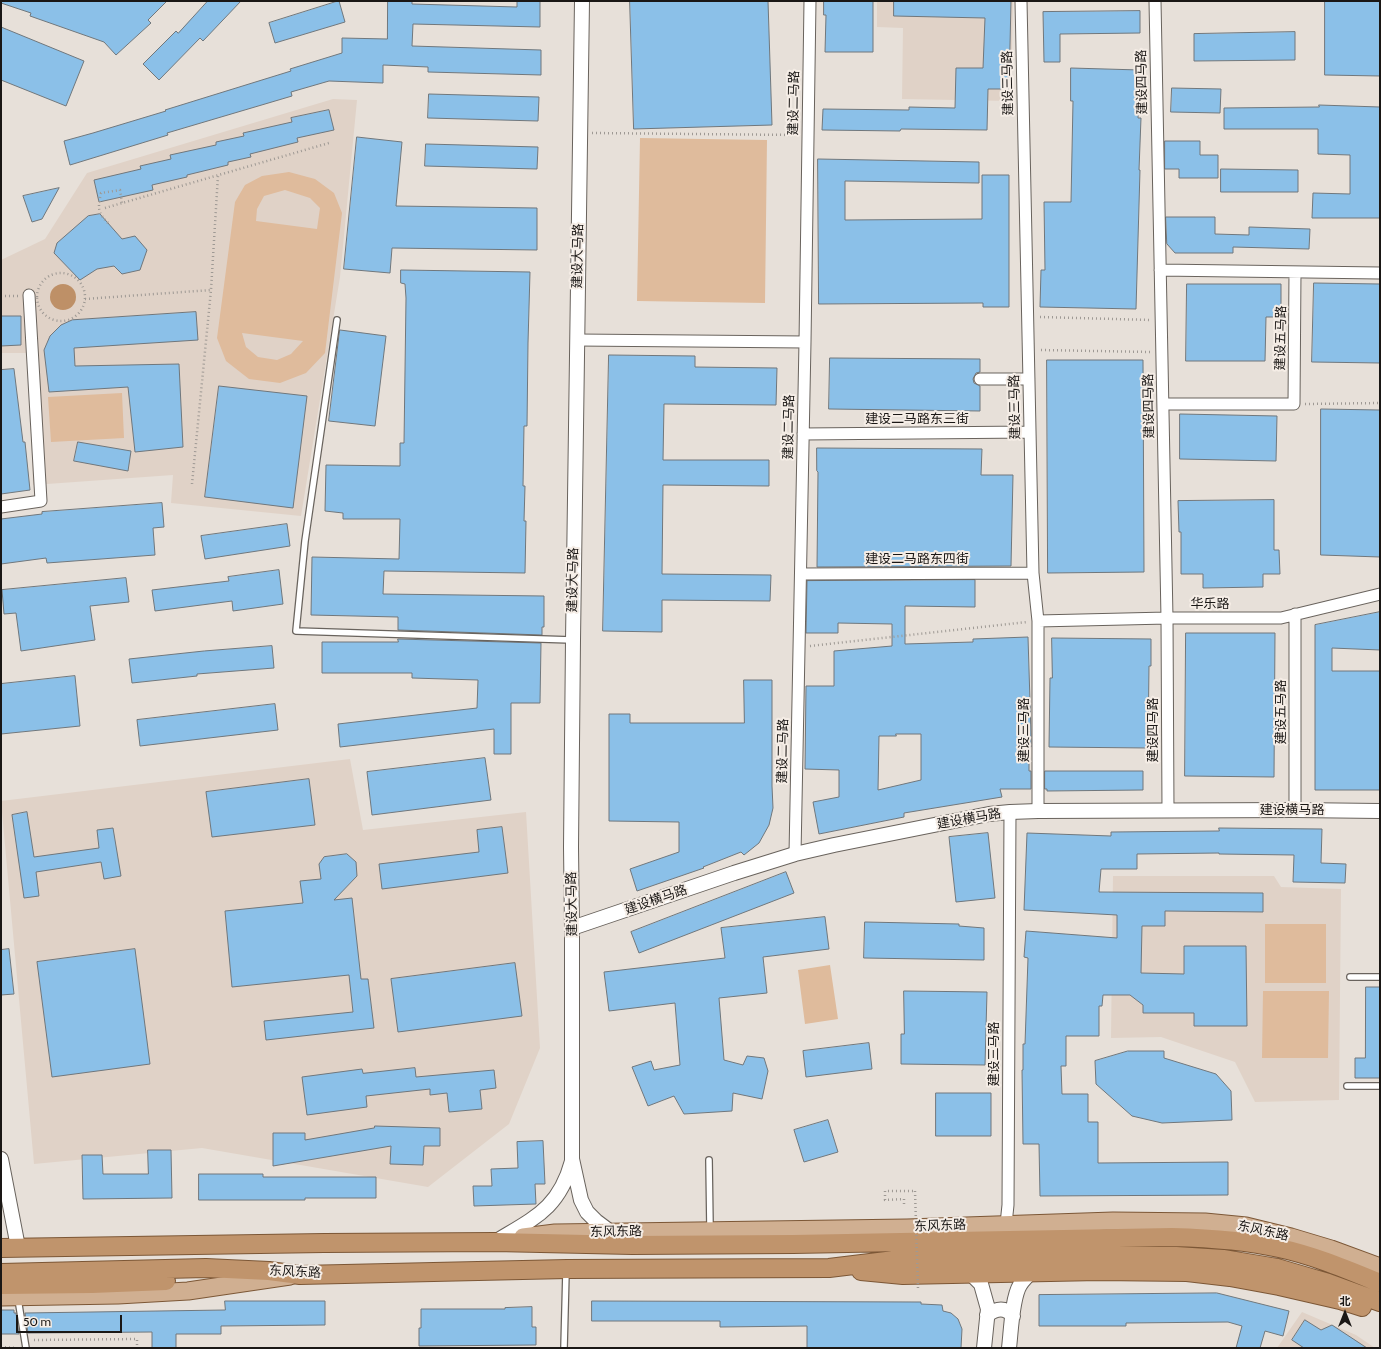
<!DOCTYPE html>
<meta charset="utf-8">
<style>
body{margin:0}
#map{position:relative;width:1381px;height:1349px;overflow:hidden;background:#e7e0d9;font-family:Cabin,"Noto Sans SC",sans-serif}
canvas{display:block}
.frame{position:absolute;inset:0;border:2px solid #1a1715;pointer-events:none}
.north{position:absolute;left:1325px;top:1293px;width:40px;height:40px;-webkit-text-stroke:3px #f5ede6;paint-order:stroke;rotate:0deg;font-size:11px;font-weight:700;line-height:16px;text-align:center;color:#1a1715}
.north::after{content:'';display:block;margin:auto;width:14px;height:18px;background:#1a1715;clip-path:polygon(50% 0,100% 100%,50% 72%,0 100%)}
.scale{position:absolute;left:16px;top:1315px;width:106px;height:18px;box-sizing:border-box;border:2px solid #1a1715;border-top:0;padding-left:5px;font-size:12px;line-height:14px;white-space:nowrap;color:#1a1715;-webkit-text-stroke:3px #f5ede6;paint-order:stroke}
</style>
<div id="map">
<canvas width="1381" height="1349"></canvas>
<div class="frame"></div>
<div class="north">北</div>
<div class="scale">50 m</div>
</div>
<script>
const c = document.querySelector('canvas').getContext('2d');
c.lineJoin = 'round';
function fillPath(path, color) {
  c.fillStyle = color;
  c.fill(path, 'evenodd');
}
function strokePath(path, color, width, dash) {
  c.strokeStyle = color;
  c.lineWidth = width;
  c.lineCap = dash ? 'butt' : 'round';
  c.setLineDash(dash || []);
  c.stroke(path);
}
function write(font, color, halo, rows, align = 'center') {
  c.font = font + ' Cabin,"Noto Sans SC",sans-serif';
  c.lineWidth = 4;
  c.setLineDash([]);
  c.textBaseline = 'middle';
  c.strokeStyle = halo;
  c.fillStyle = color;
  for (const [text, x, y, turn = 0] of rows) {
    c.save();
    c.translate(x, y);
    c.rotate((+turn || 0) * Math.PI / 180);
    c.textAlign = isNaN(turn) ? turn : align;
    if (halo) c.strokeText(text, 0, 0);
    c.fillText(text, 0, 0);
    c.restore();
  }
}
fillPath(new Path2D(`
 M877,1h136l-2,100 -109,-2 1,-71 -26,-1z
 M333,99l24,1 -17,177 -39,239 -130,-13 2,-28 -140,10 -5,-132h-27v-93l44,-21 42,-66z
 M350,759l13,71 163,-18 14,236 -31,76 -81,63 -226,-39 -168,16 -33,-363z
 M1113,876h161l7,11 60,2 -2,211 -84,2 -20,-40 -74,-25 -50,1z
 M1302,1312l54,23 19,13h-98z`), '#e0d2c7');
fillPath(new Path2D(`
 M640,138l127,2 -2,163 -128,-2z
 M289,172l26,7 19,14 8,20 -17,140 -19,20 -26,10 -31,-4 -23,-18 -9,-23 18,-136 10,-17 17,-9zM285,190l25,8 10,10 -3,21 -61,-8 1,-12 7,-13zM242,333l61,8 -12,13 -14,6 -19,-3 -12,-10z
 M122,393l2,45 -73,4 -3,-45z
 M1265,924h61v59h-61z
 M830,965l8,54 -33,5 -7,-54z
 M1263,991h66l-1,67h-66z`), '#dfbb9c');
fillPath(new Path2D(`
 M50 297a13 13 0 1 1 26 0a13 13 0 1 1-26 0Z`), '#be9067');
const building = new Path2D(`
 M1,1h166l-19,19 3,3 -35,32 -12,-13 -74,-26 1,-3 -30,-10z
 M208,1h33l-38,40 -3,-3 -41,42 -16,-16 33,-33 2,2z
 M339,1l6,21 -70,21 -6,-20z
 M388,1h24v3l105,3v-6h23v26l-127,-3 -1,22 129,4v25l-113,-3v-5l-45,-2v18l-54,-2 -38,11 1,4 -125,37 1,2 -98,30 -6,-24 29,-8 73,-22 -1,-1 126,-39 -1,-2 52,-16v-15l45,1z
 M630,1h138l4,124 -138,4z
 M824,1h49v51h-48l1,-37h-2z
 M894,1h117l-2,88h-21l-1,41 -86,-1 -1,2 -78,-1 1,-21 86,1v-3l46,1 1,-40h27l2,-50 -91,-2z
 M1325,1h55v75l-55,-1z
 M1140,11v22l-80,1v28h-16l-1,-50z
 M1,27l83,34 -18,45 -65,-26z
 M1295,32v28l-101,1v-27z
 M1071,68l69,2 -2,48h3l-2,52h1l-4,139 -96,-2 1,-37h4l-1,-68h27l2,-101h-2z
 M1172,88l49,1 -1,24 -49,-1z
 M429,94l110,3 -1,24 -110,-3z
 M1319,105l61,2v111h-68l1,-25 37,1v-39l-32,-1v-25h-94v-21l95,-1z
 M329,110l5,20 -37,8 1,4 -48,12 1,3 -23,5v3l-41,10v2l-35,8 1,5 -54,12 -5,-22 47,-11 -1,-3 31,-7 -1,-4 46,-10v-3l28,-6 -1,-3 49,-11 -1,-4z
 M357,137l45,5 -6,64 141,2v42l-145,-2 -2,25 -46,-4z
 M1165,141h35v14h18v23h-39v-9h-14z
 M426,144l112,3 -1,22 -112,-3z
 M818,159l161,3v21l-134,-2v39l137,-1v-44h27v132h-26v-4l-164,1z
 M1221,169l77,1v22h-77z
 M59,188l-17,31 -10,3 -9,-26z
 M100,214l22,25 13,-3 12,14 -7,20 -18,4 -8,-8 -17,3 -17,11 -26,-27 3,-10 31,-27z
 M1166,217h49v17l34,1v-8l61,2 -1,20 -76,-2v6h-58l-8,-9z
 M401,270l129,2 -2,71 -1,83h-3l-1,60h2l-1,35h2l-1,52 -141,-2 -1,23 161,2v31h-2v8l-144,-5v-13l-87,-2 1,-58 87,2 1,-40h-57v-6l-18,-2 1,-46 74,1v-23h4l2,-145 -1,-14 -4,-1z
 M1314,283l66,1v79l-68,-1z
 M1187,284h94v33h-15l-1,44h-79z
 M196,312l2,28 -124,8 1,18 104,-2 4,83 -48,5 -7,-65 -79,5 -5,-42 6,-14 11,-11 11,-5z
 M1,316h20v29l-20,1z
 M340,330l46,6 -11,90 -46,-5z
 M609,355l86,1v11l82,1 -1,37 -112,-1 -1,56h106v26l-106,-1 -1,89 109,1 -1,26 -108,-1v32l-59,-1z
 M830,358l150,1v13l-4,1 -3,6 1,4 6,3v25l-151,-2z
 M1047,360h96l1,212 -96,1z
 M14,369l9,73h2l5,48 -29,4v-124z
 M219,386l88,10 -14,112 -88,-11z
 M1321,409l59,1v147l-59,-2z
 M1180,414l97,2 -1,45 -96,-2z
 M78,442l53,9 -3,20 -54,-10z
 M817,448l165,1 -1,26h32l-2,91 -194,1 1,-95 -1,-1z
 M1274,500v50h5l1,24h-17v13l-60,1v-14h-22v-42h-2l-1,-31z
 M162,503l2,24 -11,1 2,27 -108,8 -1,-5 -45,6v-45l41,-5v-2z
 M287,524l3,22 -85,13 -4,-23z
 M279,570l4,34 -50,7 -1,-10 -77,10 -3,-21 77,-9 -1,-4z
 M126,578l3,24 -39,4 5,34 -74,11 -5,-38 -12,1 -2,-24z
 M975,580v27l-70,-1v38l68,-2v-3l55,-2 3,97v13h-2v24h2v18h-31l2,8 -98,16v4l-85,17 -6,-32 26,-5v-27l-34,-1 1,-83h28v-35l58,-5v-22l-54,-1v10h-32l1,-52zM896,734h25v46l-43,10 1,-54h17z
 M1380,612v38l-48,-2v23h48v119h-65v-165z
 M1186,633h89l-1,144 -89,-1z
 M1052,638l99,1v27h-2l-1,82 -99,-1 1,-69h2z
 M398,639l143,4 -1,60h-29v51h-17v-25l-154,18 -2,-23 139,-16 1,-28 -66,-2v-5h-90v-31h76z
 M272,646l2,22 -77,6v2l-65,7 -3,-24 75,-8z
 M75,676l5,50 -79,8v-50z
 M744,680h28v106l1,22 -4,17 -10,18 -15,12 -3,-3 -38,15 1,1 -67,23 -7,-22 49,-17v-30l-70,-1v-107h21v9h114z
 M275,704l3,26 -138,16 -3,-26z
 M485,758l6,42 -119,15 -5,-43z
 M1045,771h98v19l-96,1v-2h-2z
 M309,779l6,46 -103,12 -6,-45z
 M27,812l7,45 65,-9 -2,-18 16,-2 8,48 -17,3 -3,-17 -65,10 3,24 -15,2 -12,-83z
 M502,827l6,46 -126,16 -3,-25 100,-12 -2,-22z
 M1219,828l103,1 -1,34 25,1 -1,19 -52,-1 1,-27 -75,-1v-1l-82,1v15h-36l-2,23 164,1v19l-98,-1v15h-23l-1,47 43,1v-28h62l1,80h-53v-13h-51v-8l-13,-10h-27l-1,11h-3v30h-33v30h-5l1,28h26v28h10v41l130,-1v33l-188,1 -1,-52h-16l-1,-74h1v-26h2l3,-86 -4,-1 2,-26 91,7v-23l-93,-5 3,-77 84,3v-4l108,-1z
 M988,833l7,65 -39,4 -7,-65z
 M347,854l9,8 1,14 -23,24 18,-2 9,81h7l6,49 -108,12 -2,-19 89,-9 -4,-37 -117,12 -7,-76 78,-8 -3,-22 21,-2 -2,-15 5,-7z
 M786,872l8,21 -155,60 -8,-21z
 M825,917l4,32 -66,8 4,36 -48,5 5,62 19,5 4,-9 17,2 4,13 -6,28 -29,-6 -1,18 -48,3 -10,-18 -26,10 -16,-39 19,-6 3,9 26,-5 -5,-62 -66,8 -5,-39 121,-14 -4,-30z
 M865,922l94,2v2l25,2v32l-120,-2z
 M9,949l5,45 -13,1v-45z
 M135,949l15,115 -98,13 -15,-115z
 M515,963l7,53 -124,16 -7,-53z
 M1366,987h14v91h-25v-20h10z
 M904,991l83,1 -2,73 -84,-1v-30h3z
 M869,1043l3,26 -66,8 -3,-26z
 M1128,1051h36v7l52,16 15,17 1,29 -70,3 -30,-7 -36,-32 -1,-23z
 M415,1068l1,9 78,-7 2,18 -16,2 2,19 -33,3 -2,-19 -17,2v-6l-64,7 1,11 -60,8 -5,-38 60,-8 1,4z
 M936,1093h55v43h-55z
 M828,1120l10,32 -34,10 -10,-32z
 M375,1126l65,2v18h-16l-1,19 -33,-1 1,-18 -118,20v-33h32v7l69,-12z
 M543,1141l2,43h-10l1,20 -62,2 -1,-20h19l-1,-17 27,-1 -1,-26z
 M148,1150h23l1,48 -89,1 -1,-44h20l1,19h45z
 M199,1174h64v3h113v21h-71v2h-106z
 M1217,1293l72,18 -6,25 -18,-5 -5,17h-24l6,-22 -14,-4 -102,1v3h-87v-31z
 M225,1301h100v24l-104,1v8h-45v14h-24v-16l-124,1 -3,-20 200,-3z
 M592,1301l329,1v2l21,1 1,6 8,2 7,6 4,10 -1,19h-154v-22l-87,1v-6h-128z
 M532,1307v20h4v18l-117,1v-18h2v-19h84v-1z
 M1,1310h13v3h2l3,21h-18z
 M1305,1320l16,10 11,-5 35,23h-63l-12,-8z`);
fillPath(building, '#8bc0e8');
strokePath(building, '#70777c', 1);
const service = new Path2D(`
 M337,320l-32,221 -9,90 276,9
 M1350,977h30
 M1347,1086h33
 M709,1160l1,68
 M18,1299l8,49
 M564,1348l2,-76`);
const minor = new Path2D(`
 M1021,1l12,572 5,48v190
 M1155,1l12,617 1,193
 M1160,270l220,3
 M577,340l228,2
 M980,379h49
 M1163,404h131l1,-132
 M803,434l227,-2
 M1,507l40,-6 -12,-206
 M801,574l232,-1
 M1295,614v196
 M1038,621l129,-3h114l99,-24
 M795,854l10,-512 5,-341
 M1006,1224l2,-19 2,-393`);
const tertiary = new Path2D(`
 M582,1l-9,639 -2,207 1,81v231l9,41 6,12 9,9 16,12
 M572,928l162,-55 61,-19 39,-9 155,-31 21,-2 28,-1 257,-1 85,1
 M1,1159l17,88
 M495,1242c39,-24 64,-33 77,-81
 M971,1274l10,10 7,25 -4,39
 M987,1315c10,-7 18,-8 26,1
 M1009,1348c2,-16 3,-50 11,-63 3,-5 7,-8 10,-12`);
const primary = new Path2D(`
 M523,1237l32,-4 352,-5 206,-7 92,1 41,4 45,11 40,12 49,18
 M1,1297l117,-2 70,-4 102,-15`);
const trunk = new Path2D(`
 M1,1248l323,-5 171,-1 137,3 161,-1 379,-7c36,1 72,3 107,11 34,7 69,22 101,35
 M861,1271l42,4 196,-4 88,1 43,5 49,9 61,14 22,7
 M1,1273l205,-5 63,3 31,4 267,-6 262,-1 74,-9 213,-3h60l47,3 54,9 51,15 52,19
 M1,1285l91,-1 74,-3`);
strokePath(service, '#69635d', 8);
strokePath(minor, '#69635d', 13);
strokePath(tertiary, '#69635d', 16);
strokePath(primary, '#7c5736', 19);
strokePath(trunk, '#7c5736', 20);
strokePath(new Path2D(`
 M592,133l205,2
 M105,208l224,-65
 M108,223c-11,-11 -10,-15 -7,-30l19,-3 2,13
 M37 297a24 24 0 1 1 48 0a24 24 0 1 1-48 0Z
 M1,296h17
 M85,299l126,-9
 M1040,317l111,3
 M1041,350l109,2
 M1305,404l75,-1
 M192,484l19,-194 7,-115
 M810,646l217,-24
 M904,1204v-5l-19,1v-9h30
 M34,1340l103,-1v9
 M1,1347l16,1`), '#9e9994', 2.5, [1, 3]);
strokePath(service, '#fff', 5.5);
strokePath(minor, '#fff', 11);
strokePath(tertiary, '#fff', 14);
strokePath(primary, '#d0af91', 17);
strokePath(trunk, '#c0946c', 18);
strokePath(new Path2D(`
 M915,1191l3,98`), '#9e9994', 2.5, [1, 3]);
write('13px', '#1a1715', '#f5ede6', [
 ["建设四马路",1142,82,-91],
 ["建设三马路",1008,83,-91],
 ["建设二马路",794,103,-89],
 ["建设大马路",578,256,-89],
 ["建设五马路",1281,338,-89],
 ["建设四马路",1149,406,-91],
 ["建设三马路",1015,407,-91],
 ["建设二马路东三街",917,419],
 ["建设二马路",789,427,-89],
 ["建设二马路东四街",917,559],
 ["建设大马路",573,580,-89],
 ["华乐路",1210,604],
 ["建设五马路",1281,712,-90],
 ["建设三马路",1024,730,-90],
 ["建设四马路",1153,730,-90],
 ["建设二马路",783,751,-89],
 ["建设横马路",1292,810],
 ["建设横马路",969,819,-10],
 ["建设横马路",656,900,-19],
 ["建设大马路",572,904,-91],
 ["建设三马路",994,1054,-90],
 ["东风东路",940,1226,-2],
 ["东风东路",1263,1231,12],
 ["东风东路",616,1232,-1],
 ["东风东路",295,1272,3]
]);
</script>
